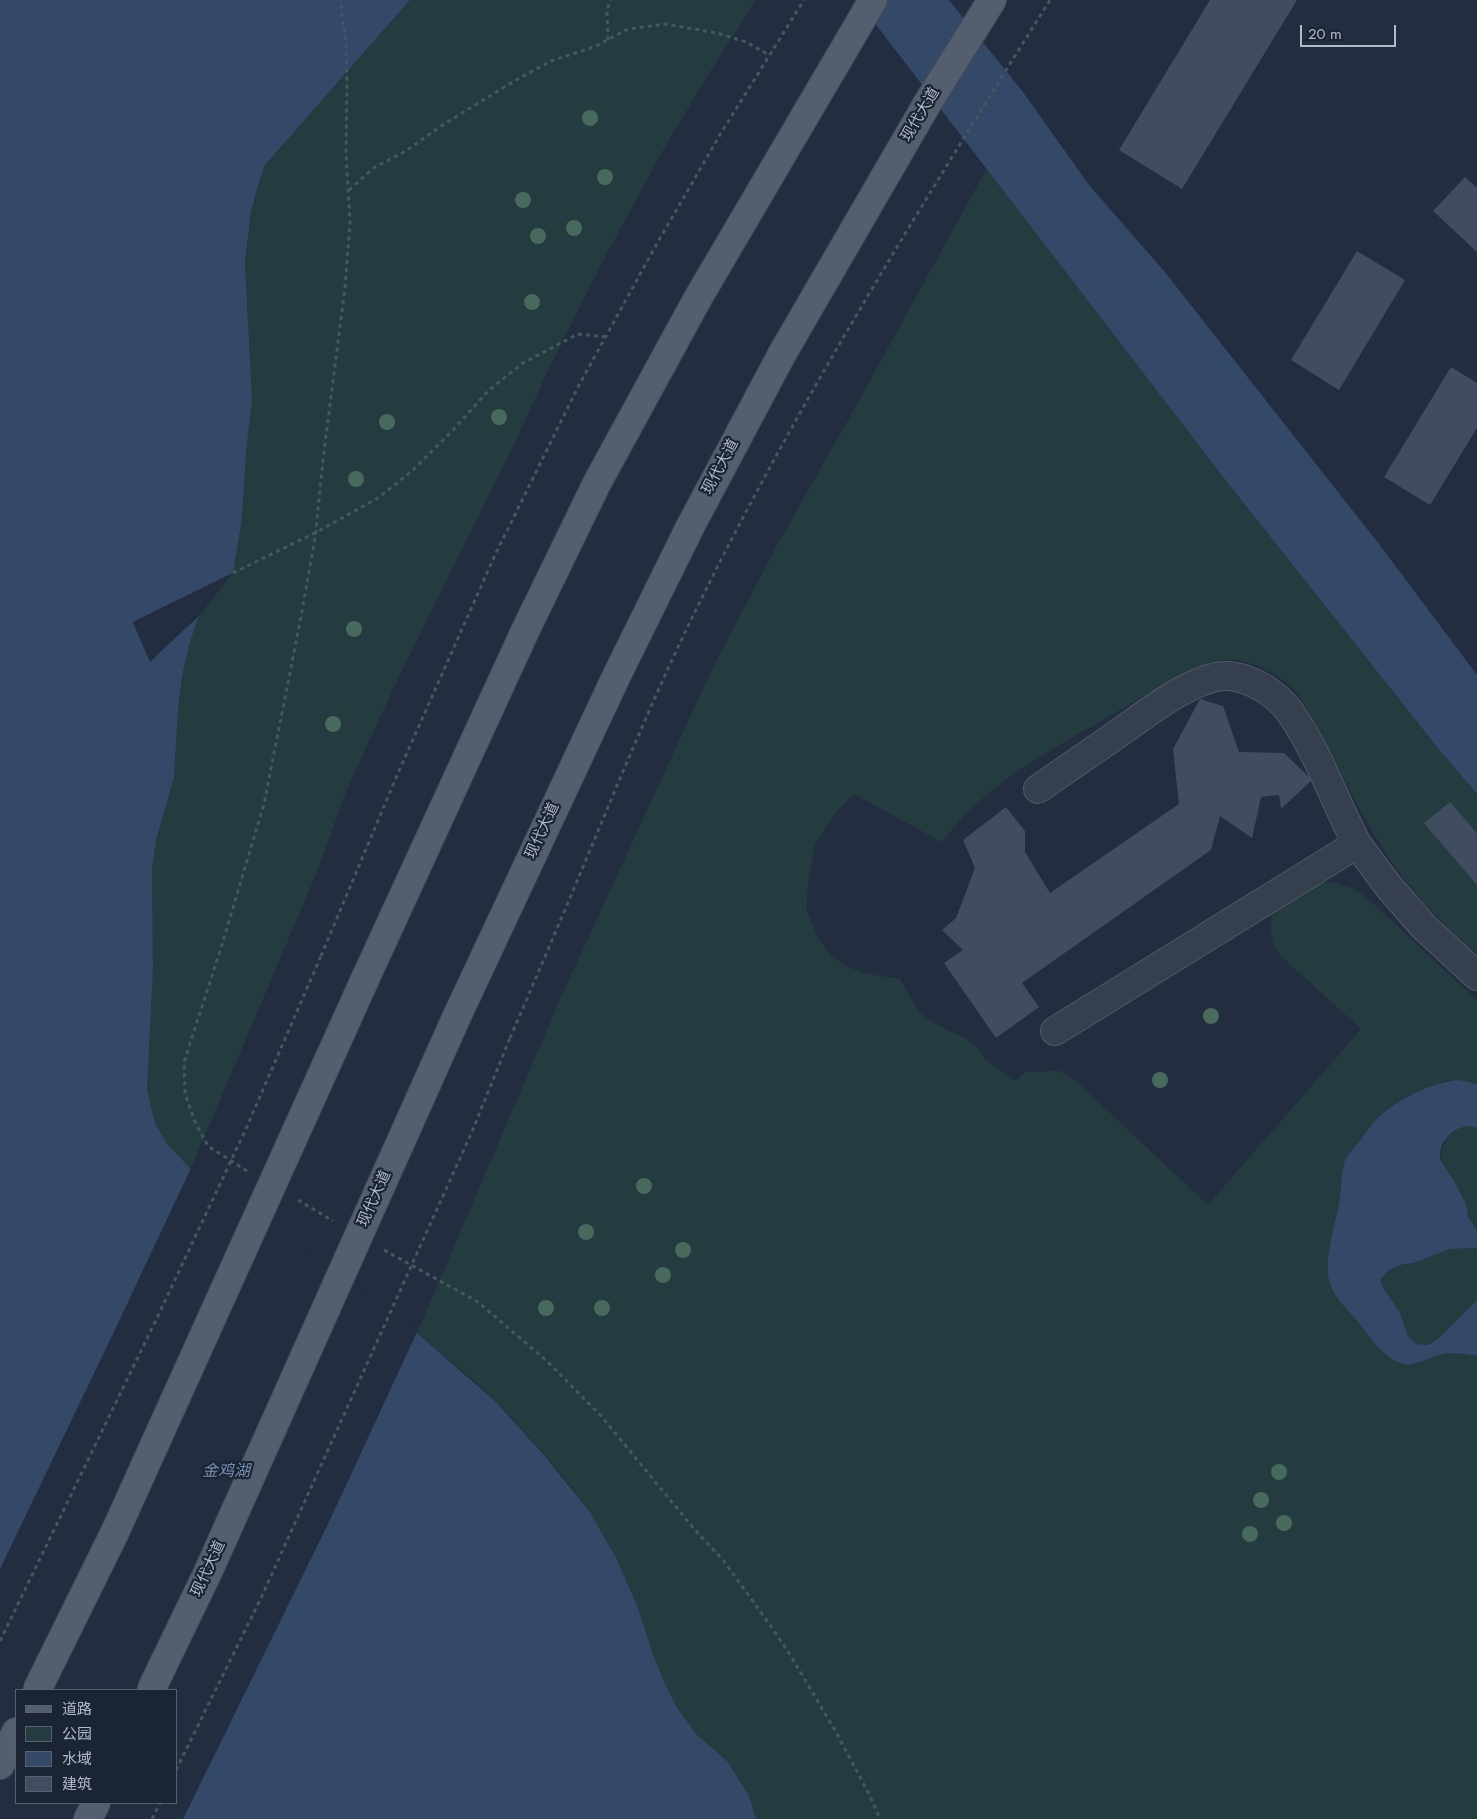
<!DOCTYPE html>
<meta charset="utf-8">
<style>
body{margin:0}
#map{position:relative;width:1477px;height:1819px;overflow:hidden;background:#222d3f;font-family:Jost,"Noto Sans SC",sans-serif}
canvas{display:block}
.legend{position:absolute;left:15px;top:1689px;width:162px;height:115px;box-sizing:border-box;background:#1b2433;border:1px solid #57606f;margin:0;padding:6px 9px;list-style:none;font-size:15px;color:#b2baca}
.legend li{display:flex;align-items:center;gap:10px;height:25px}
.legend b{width:25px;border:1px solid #57606f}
.scale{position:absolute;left:1300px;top:25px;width:96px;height:22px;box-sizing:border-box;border:2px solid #b2baca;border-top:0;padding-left:6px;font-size:15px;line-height:18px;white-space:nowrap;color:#b2baca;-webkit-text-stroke:4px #1b2433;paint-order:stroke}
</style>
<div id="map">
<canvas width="1477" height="1819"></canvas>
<ul class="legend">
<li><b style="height:6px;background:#545e6f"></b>道路</li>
<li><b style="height:14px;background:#243c40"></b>公园</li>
<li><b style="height:14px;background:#344867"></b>水域</li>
<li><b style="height:14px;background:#404d61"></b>建筑</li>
</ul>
<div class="scale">20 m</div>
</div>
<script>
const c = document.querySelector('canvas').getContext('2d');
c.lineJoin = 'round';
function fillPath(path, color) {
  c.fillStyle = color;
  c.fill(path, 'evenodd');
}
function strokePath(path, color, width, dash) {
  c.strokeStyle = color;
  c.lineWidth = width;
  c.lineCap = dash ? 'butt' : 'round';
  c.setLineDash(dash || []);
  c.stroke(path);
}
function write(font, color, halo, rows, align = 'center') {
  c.font = font + ' Jost,"Noto Sans SC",sans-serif';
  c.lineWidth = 4.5;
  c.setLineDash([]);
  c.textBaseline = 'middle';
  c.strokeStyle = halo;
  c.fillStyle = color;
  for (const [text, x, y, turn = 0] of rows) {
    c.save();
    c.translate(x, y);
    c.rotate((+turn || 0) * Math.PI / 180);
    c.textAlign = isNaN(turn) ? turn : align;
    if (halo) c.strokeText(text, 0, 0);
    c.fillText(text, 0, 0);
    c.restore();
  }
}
fillPath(new Path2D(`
 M410,0h346l-48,75 -46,77 -58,107 -54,107 -32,70 -123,249 -48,104 -30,83 -126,296 -24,-24 -12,-21 -8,-33 6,-121 -1,-101 4,-28 18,-62 4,-68 4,-33 7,-32 10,-29 34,-43 9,-55 4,-65 6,-54 -7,-137 6,-50 8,-30 6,-17z
 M987,168l240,314 210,265 40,47v160c-39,-34 -69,-65 -97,-110 -20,-31 -36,-66 -54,-100 -10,-20 -21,-44 -38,-60 -14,-12 -33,-21 -51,-24 -17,-2 -36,7 -51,12 -32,19 -65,37 -97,56 -55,31 -109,63 -147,114l-88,-48 -20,21 -19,30 -6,29 -3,34 13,32 13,16 14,10 22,8 32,5 18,31 10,9 21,12 16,7 12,9 9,13 30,21 9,-9 35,-1 16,10 132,124 153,-176 -78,-71 -10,-14 -2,-13 1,-16 10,-12 32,-19 17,-2 21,6 14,9 111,103v84l-18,-4 -13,1 -24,9 -13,7 -25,16 -17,18 -21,27 -3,12 -4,38 -9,36 -2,25 38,64 8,9 19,16 24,5 24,-9 13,-1 23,3v463h-721c-6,-20 -15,-41 -29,-57 -9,-10 -22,-18 -31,-28 -7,-8 -14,-19 -20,-28 -27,-45 -35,-100 -59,-147 -30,-58 -75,-110 -120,-156 -24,-25 -53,-47 -80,-70l144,-336 152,-330 63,-120 71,-125z
 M1470,1125l7,3v103c-10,-10 -10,-25 -16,-37 -6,-12 -15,-22 -21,-34 1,-12 7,-26 18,-32 3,-2 9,-2 12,-3z
 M1477,1248v52l-38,38 -11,7 -12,-1 -8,-8 -8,-23 -14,-21 -6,-12 9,-10 11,-5 14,-2 36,-14z`), '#243c40');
fillPath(new Path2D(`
 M0,0h410l-130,148 -15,17 -6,17 -8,30 -6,50 7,137 -6,54 -4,65 -9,55 -100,49 17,39 49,-45 -10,29 -7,32 -4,33 -4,68 -18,62 -4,28 1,101 -6,121 8,33 12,21 30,31 220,158 79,69 48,53 45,56 28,48 21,49 15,47 12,29 11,22 20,28 32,28 21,34 7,23h-756zM16,1690h160v113h-160z
 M857,0h92l74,92 66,93 75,86 215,273 98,131v119l-40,-47 -210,-265z
 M1459,1080l18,4v44c-15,-6 -30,5 -36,19 -1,4 -1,9 -1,13l14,21 12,23 2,12 9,15v17l-27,1 -36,14 -14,2 -11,5 -9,10 6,12 14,21 8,23 8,8 12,1 11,-7 38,-38v56c-11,-2 -22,-4 -34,-2 -12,2 -27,13 -40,10 -19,-6 -33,-26 -44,-41 -11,-14 -26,-25 -30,-43 -4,-22 4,-49 9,-71 4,-16 2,-33 7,-49 3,-6 9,-12 14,-18 5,-7 10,-14 16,-21 19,-20 56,-39 84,-41z`), '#344867');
fillPath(new Path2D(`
 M233,573l-4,5 -93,45 14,34 47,-42 3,-1 -50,48 -17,-40z
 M192,1166l7,7 219,157 -90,194 -145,295h-183v-250l111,-231zM16,1690h160v113h-160z`), '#222d3f');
fillPath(new Path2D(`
 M1210,0h87l-115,189 -63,-39z
 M1465,177l12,11v64l-44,-41z
 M1357,251l48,29 -66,110 -48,-30z
 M1451,367l26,16v45l-47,77 -46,-28z
 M1200,699l23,7 16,46 45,1 28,27 -31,29 -2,-14 -18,2 -9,41 -32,-22 -9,34 -189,133 17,24 -43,31 -52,-75 19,-13 -21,-20 14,-12 19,-50 -12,-28 43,-33 19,24v21l25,41 129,-89 -6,-55z
 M1450,802l27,31v52l-53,-62z`), '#404d61');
const minor = new Path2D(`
 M1038,789c26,-18 52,-36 78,-54 28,-19 79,-61 113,-59 23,2 48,18 61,36 29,42 44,88 67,132
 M1055,1031l302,-187 32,43 35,40 53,49`);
const major = new Path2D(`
 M366,977l160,-348 71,-146 101,-185 175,-298
 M457,1016l159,-339 74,-150 92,-173 145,-250 65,-104
 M0,1765l16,-33
 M88,1819l8,-16`);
strokePath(minor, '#515a69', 30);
strokePath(major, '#3f4857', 30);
strokePath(new Path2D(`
 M608,40l-1,-30 4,-10
 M349,190l26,-23 31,-16 35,-25 75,-46 35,-19 43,-14 34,-18 38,-5 51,9 29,9 23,13
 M233,573l82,-40 63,-35 34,-27 41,-41 36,-40 34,-27 55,-29 28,3
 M321,956l77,-183 97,-218 84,-170 80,-145 62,-107 83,-133
 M510,1038c28,-65 56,-130 83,-195 31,-74 62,-149 97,-221 105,-216 233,-419 360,-622
 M247,1171l-39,-25 -14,-26 -9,-27 -1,-31 37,-114 43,-144 36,-182 15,-84 9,-87 21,-163 5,-66 -4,-68 1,-68 -1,-43 -6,-43
 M298,1200l35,21
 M384,1250l94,52 70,60 53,54 94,114 28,30 47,65 19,28 47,79 34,64 10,23
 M152,1819l8,-16`), '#42595d', 3, [4, 4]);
strokePath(minor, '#363f4e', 28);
strokePath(major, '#545e6f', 28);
const majorBridge = new Path2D(`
 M37,1690l78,-158 251,-555
 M151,1690l57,-118 249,-556`);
strokePath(majorBridge, '#3f4857', 30, []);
strokePath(new Path2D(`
 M0,1641l156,-321 89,-189 76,-175
 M176,1770l85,-172 210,-464 39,-96`), '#42595d', 3, [4, 4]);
strokePath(majorBridge, '#545e6f', 28);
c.fillStyle = '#486a5d';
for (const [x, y] of [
 [590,118],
 [605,177],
 [523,200],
 [574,228],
 [538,236],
 [532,302],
 [499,417],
 [387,422],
 [356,479],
 [354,629],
 [333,724],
 [1211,1016],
 [1160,1080],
 [644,1186],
 [586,1232],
 [683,1250],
 [663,1275],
 [546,1308],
 [602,1308],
 [1279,1472],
 [1261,1500],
 [1284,1523],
 [1250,1534]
]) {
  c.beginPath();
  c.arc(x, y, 8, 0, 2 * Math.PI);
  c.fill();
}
write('15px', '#b2baca', '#1b2433', [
 ["现代大道",921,115,-59],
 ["现代大道",721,467,-62],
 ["现代大道",543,831,-65],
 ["现代大道",375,1199,-66],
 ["现代大道",209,1569,-65]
]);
write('italic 16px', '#778fb3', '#1b2433', [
 ["金鸡湖",226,1472]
]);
</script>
